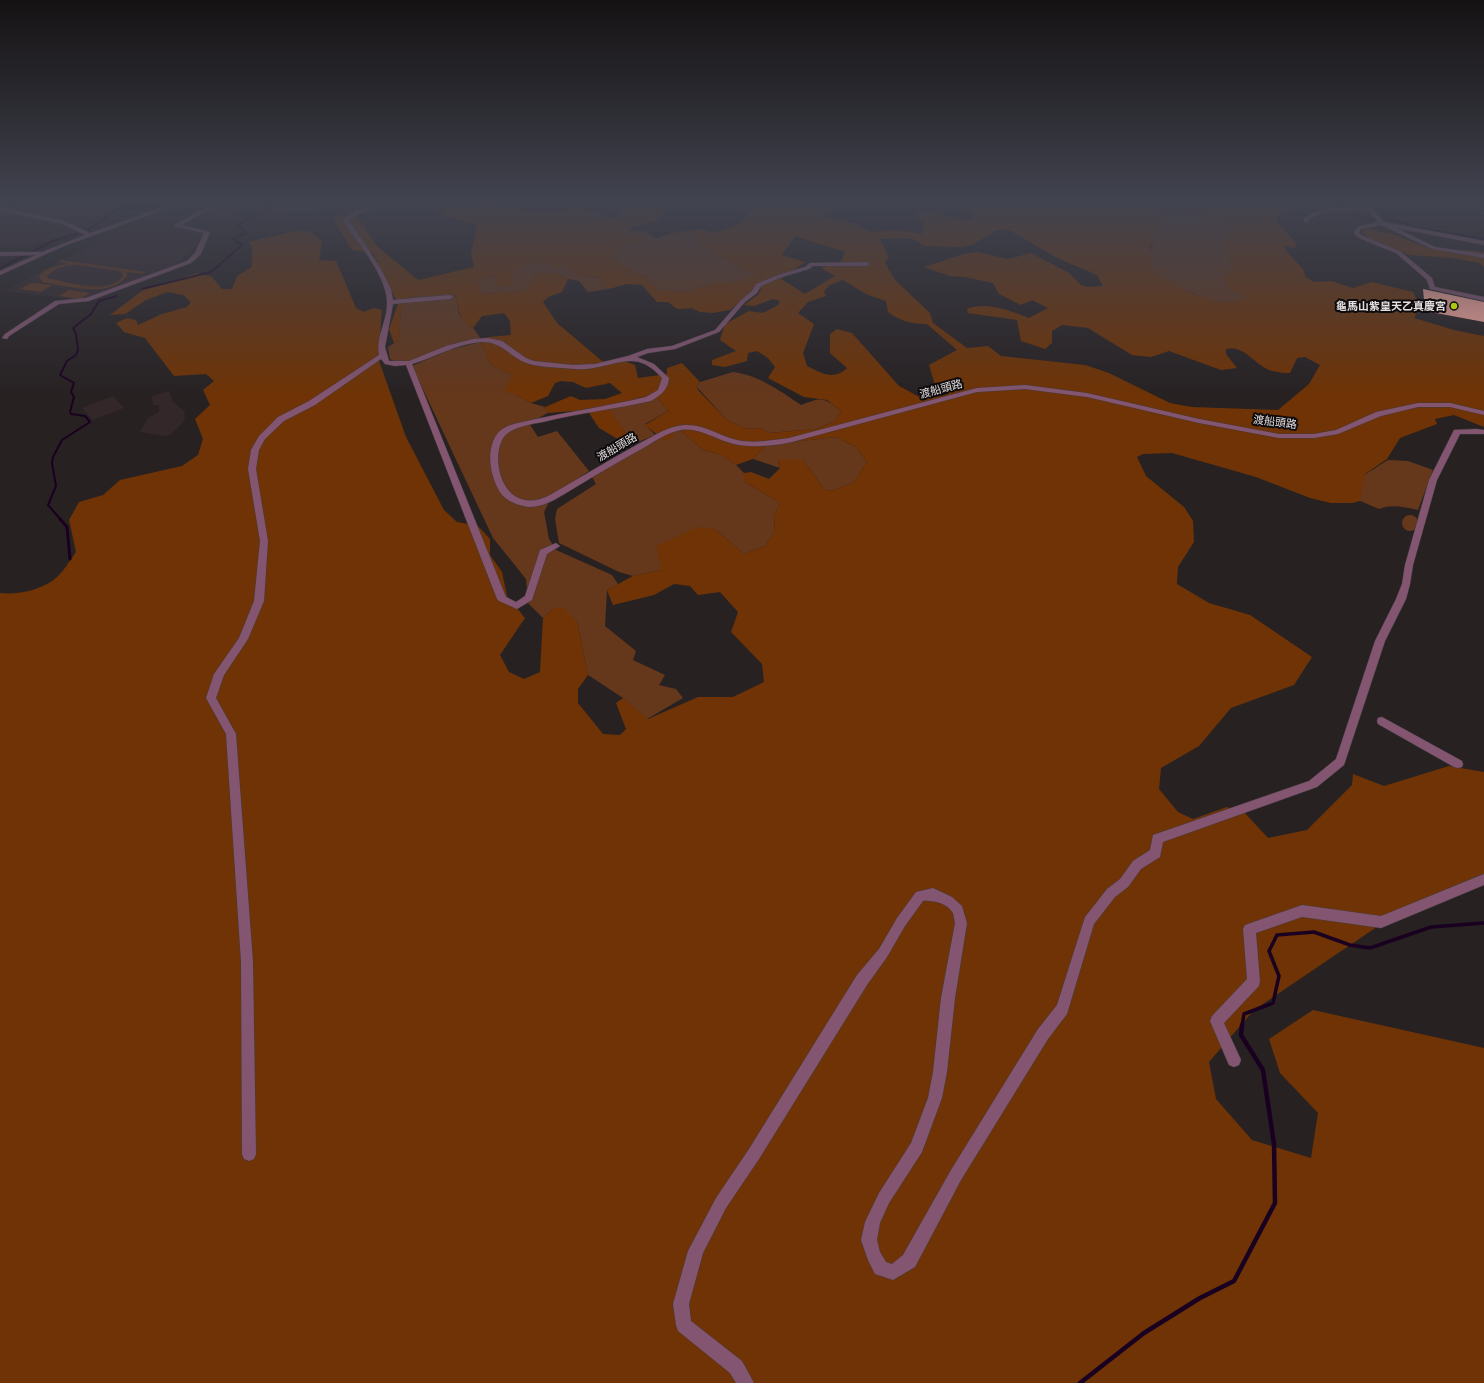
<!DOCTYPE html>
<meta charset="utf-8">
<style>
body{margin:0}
canvas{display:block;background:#272122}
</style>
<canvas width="1484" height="1383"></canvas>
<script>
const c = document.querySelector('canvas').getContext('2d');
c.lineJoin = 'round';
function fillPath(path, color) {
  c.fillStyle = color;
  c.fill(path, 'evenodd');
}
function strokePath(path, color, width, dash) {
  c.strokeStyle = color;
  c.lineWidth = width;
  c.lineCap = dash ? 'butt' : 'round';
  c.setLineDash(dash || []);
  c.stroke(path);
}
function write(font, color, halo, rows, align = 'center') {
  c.font = font + ' Ubuntu,"Noto Sans TC",sans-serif';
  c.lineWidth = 4;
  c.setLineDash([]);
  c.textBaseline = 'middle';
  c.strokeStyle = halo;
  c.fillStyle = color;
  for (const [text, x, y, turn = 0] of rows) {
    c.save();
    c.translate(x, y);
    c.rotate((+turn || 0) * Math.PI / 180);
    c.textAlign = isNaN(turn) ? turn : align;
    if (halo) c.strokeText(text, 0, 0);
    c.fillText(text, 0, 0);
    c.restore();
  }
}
fillPath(new Path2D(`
 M30,202l17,1 78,-1 -36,24 -11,5 -46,14h-32v-37z
 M226,202h40l24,6 -17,10 -22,-2 12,-8 -11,-3 -21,13 -27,-4z
 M133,223l73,10 -30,33 -92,34 -79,-9z
 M169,391l4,11 11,9 1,6 -2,5 -13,13 -4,1 -26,-4 8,-14 11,-6v-7h-6l-1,-9z
 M113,396l11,12 -31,12 -11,-12z`), '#34272a');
fillPath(new Path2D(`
 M1173,202l25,8 12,8 20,6 10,5 -14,5 5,35 -2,19 20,10c-8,2 -16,4 -24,5 -14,1 -65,-23 -72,-35 -7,-14 1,-28 7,-41l-7,-24z
 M696,230l-2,9c12,15 43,25 60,35v3l-22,6h-15l-33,9 -26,-2 -9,-12 -17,-6 -17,-13 7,-14 4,-2 20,2 2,-2 -19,-12h17l10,7 19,-6z
 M61,260l85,12 -3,2 -16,-2v4c-17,23 -61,10 -85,6l-3,-6c7,-9 18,-10 28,-12l-9,-3zM69,265h8l43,6 3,5c-13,20 -56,6 -75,2l-1,-2 9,-7z
 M539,261l16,7 11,-2 14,9 20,3 9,11 -21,3 -9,-11 -11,-2 -13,-6h-18l-12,18 -43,3 -6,-14 20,-4z
 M31,283l21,2 -11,7 -21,-3z
 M69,290l21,3 -10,6 -21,-3z
 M433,294h22l4,20 10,12 4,2 8,11 -76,23h-8l-7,-3 -2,-12 11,-7c1,-11 -1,-40 12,-43 6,-2 15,-2 22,-3z
 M480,342l10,22 22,11 3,19 16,9 14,4 3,6 -19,10 9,14 19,-6 32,40 -37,25 -8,16 5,27 7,11 56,25 6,9 -11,6 -2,36 31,25 -3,9 32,15 -6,10 17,4 7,9 -36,21 -24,-21 -35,-23 -11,-53 -23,-14 -11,10 -15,-15 -2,-24 -33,-41 -81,-172 37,-16z
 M733,372c26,3 47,19 68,33 22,-8 22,-8 40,6l-6,10 -19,8 -47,4 -9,-5 -14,1 -19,-9 -31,-34 4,-4z
 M656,396l12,15 -23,13 10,11 -19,8 -9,-8 -20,-27 30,-10z
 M679,429l24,21 19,5 14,10 8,8v8l36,22 -6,14 1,15 -10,14 -21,8 -29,-25 -53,41 -29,6 -14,-4 -60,-29 -4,-24 2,-10 39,-25 -4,-7 81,-46z
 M836,437l20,10 11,15 -13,20 -23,9 -7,-2 -20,-28h-26l2,7 -27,-9 13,-14z
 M1388,460l20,1 25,9 -15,40c-14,-3 -26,-6 -39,-1l-21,-9v-21z
 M1402 523a8 8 0 1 1 16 0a8 8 0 1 1-16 0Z`), '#65371b');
fillPath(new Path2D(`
 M422,202h67l12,4 26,4h29l27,-3 25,12 9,-2 6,-7 15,-5 1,-3h14l13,4 2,4 -10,10 -29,8v3l19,12 -2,2 -20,-2 -4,2 -7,14 17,13 17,6 9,12 26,2 33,-9h15l22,-7v-2c-17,-10 -48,-20 -60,-35l2,-9 4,-1 15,4 23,-8 18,-19 -8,-4h121l-24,4 -22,9 -1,2 33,6 15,9 29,-2 23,4 1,-11 -6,-9c5,0 11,-2 16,-1 14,2 27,11 41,5l-1,-5 -6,-3 -19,-1 -26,-7h245l-13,1 6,11v13l-10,21 3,20 7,7 33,19 30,9 25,-5 -20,-10 -4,-11 7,-8 -6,-35 15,-5 -10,-5 -20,-6 -12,-8 -25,-8h124l-22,17 21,24 -1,5 -10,-2 1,5 17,18 3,8 8,5 17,-1 22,7 19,-6 41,10 7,14 -6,12 40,12 30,6v91l-30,-12 -19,4 2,5 -37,14 -13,21 -22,15 -5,27 -8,2h-21l-21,-5 -54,-21 -84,-24 -29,1 -6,3 9,19 38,31 9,14 1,21 -16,25 -1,17 32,19 41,12 62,42 -18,28 -63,23 -32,38 -38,22 -2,21 19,23 15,7 34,-12 18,6 23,25 39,-8 45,-45 1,-11 31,12 65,-20 35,6v111l-91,33 -139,94 -45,52 7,37 36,41 59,18 7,-45 -38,-40 -11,-34 44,-29 171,38v335h-1484v-790c18,2 43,-3 57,-16 7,-6 13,-17 19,-25l-7,-32 10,-18 24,-7 17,-15 62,-14 16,-11 5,-16 -8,-20 15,-14 -7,-15 11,-9 -8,-7 -32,2 -29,-38 -21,-6 -8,-9 11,-5 9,2 2,5 24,-11 25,-7 4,-5 -8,-7 -15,-3 -22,8 -21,14 -15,1 33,-25 54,-17 15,4 10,12h10l5,-13 15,-9v-20l-4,-5 47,-11h15l12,11 -3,18 17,1 20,47 8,4 10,-4 8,2 -4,48 28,79 38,73 13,12 21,4 12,13v16l12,17 5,24 18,22 -25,37 9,17 15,7 16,-7 3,-54 11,-10h9l14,14 11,53 -10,14v14l25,31 17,1 6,-6 -10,-26 7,-5 25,21 50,-22h35l31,-15 -2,-18 -31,-32 7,-20 -18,-20 -22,3 -8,-9 -16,-2 -20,11 -41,10 -6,-15 26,-14 29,-6 -6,-24 43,-19 16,2 29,25 21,-8 10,-14 -1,-15 6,-14 -36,-22v-8l7,-1 18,7 11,-11 -2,-8 20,-1 6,2 20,28 7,2 23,-9 13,-20 -11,-15 -20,-10 -70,8 -13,14 -17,6 -14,-10 -19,-5 -24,-21 -6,2v6l-9,3 -19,-15 23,-14 -12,-15 -19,2 -29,10 19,27 -6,6 -22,-13 -12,-18 -39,3 -3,-6 26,-11 9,4 25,-1 17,-6 -12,-10 -24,5 -13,-6 -12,-1 -6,2 -7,13 -17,7 -16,-9 -11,-2 8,-17 -22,-11 -10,-22 8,-5 23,-2 -1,-14 -6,-8 -22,3 -9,12c-14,-7 -15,-21 -18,-34h-22l-23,3 -3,2 -6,11 -2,30 -5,3 -5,-14 9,-25 -25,-51 -21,-3 -19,-31 6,-4 18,1 20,30 41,34 56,-13 -3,-13 6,-29 -34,-10zM1004,229l7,2 46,27 40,17 6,11 -15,1 -7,-2 -12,-12 -38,-20 -23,6 -31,-7 -13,2 -40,13 26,9 15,1 28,6 6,11 22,11 11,-5 16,8 -19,10c-18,-7 -43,-17 -62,-9l1,4 49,7 4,21 24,8 7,-6v-12l10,-6 26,3 44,27 19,2 18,-6 52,19 16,-2 -11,-14v-5c15,-4 25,10 36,17 8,6 19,7 28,7l7,-15 8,-1 15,8 -11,19 -31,26 -87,-3 -21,-4 -61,-30 -24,-8 -84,-9 -13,-10 -21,2 -34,-25 -3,-10 -35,-33 -10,-17 4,-6 -9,-18 22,-1 13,2 9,6 37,1 11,-2 25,-15zM795,236l50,16 -4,9 -20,7 14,8 -30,18 -24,-15 24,-17 -23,-7zM539,261l16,7 11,-2 14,9 20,3 9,11 18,-5 15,1 15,17h11l9,7 15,-1 8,4 13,1 17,-3 27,-22h4l-2,6 -15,11 10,1 19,-7 7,2 -2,4 -15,8 -14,-2 -24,13 -5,16 16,11 -24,9v5l13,2 22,-6 1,-8 9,-2 11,7 7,9 -7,11 36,19 23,3 14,11 -6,10 -19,8 -47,4 -9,-5 -14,1 -19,-9 -28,-29 -3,-5 4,-4 -18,-19 -15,5v6l-29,4 -3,-13 -11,-4h-22l-45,-38 -14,-21 5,-5 14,-5 6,-13 -13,-6h-18l-12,18 -43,3 -5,-14 19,-4 2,10 14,-1 2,-15zM843,280l23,14 20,7 2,11c12,9 24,12 39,12l30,26 -28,15 5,17 13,13 -24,4 -24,-13 -47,-53 -15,-4 -7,5v19l17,15c-13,13 -26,5 -40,-2l-4,-13 11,-29 -16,-11 10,-11 18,-6 -2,-5 6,-6z
 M1366,228l29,7 31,12 31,4 12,-1 15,2v15l-4,-4 -29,-5 -41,-3 -42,-17 -5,-6z`), '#6f3305');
fillPath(new Path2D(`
 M136,202h37l-25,8 -22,-1v-3z`), '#1a0020');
strokePath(new Path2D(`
 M1329,202l36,17 30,1 22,8 67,11
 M88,230l40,-28
 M0,268l53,-27 24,-7
 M142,289l69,-17 31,-27 -9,-6 13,-6 -8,-9 24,-12 13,-10
 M61,520l-13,-15 8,-19 -4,-23 1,-6 9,-17 28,-18 -5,-6 -14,-2 -1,-2 4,-15 -3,-5 3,-9 -14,-8 7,-14 9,-6 2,-5 -2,-16 -3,-6 18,-14 8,-13 18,-5`), '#1a0020', 2);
strokePath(new Path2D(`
 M60,519l7,8 3,32`), '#1a0020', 3);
strokePath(new Path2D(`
 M1242,1026l2,-12 29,-11 6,-27 -10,-25 8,-16 37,-3 36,13 20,3 61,-21 53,-4`), '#1a0020', 3.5);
strokePath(new Path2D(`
 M1080,1383l64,-50 56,-35 34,-17 41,-78 -1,-59 -11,-74 -22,-35 1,-10`), '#1a0020', 4.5);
fillPath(new Path2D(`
 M1423,289l61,13v20l-59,-11z`), '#ffaca0');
const minor = new Path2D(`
 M177,202h8l-121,44 -64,29v-4l36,-16 -36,1v-4h42l43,-17 -25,-12 -60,-12v-4l64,14 26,12z
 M216,202h7l-42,23 29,7 -9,22 -10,9 -102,38 -30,3 -50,32 -2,3 -5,-1 3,-4 50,-33 31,-3 101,-37 8,-8 9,-20 -31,-7z
 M268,202l32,5 33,-5c-16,12 -49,12 -65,0z
 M392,202h9l-41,11 -11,7 32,49 10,20 2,11 57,-5 3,2 -3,2 -57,5 -8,43 4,14h20l37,-15 27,-7 15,-1 14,3 24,17 8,3 39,4 22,-1 33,-8 19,-7 25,-3 43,-16 26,-30 11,-9 4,-7 22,-9 27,-8 5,-4 57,-1 3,2 -3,2h-54l-4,3 -27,8 -21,9 -4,7 -12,9 -26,30 -44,17 -27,4 -11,4 17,7 15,14c-1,12 -8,17 -18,23 -36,8 -72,12 -108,21 -11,2 -25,4 -35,11 -21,14 -9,88 42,62 30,-17 59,-35 90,-52 14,-7 28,-17 45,-18 19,-1 34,11 52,15 17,4 35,0 52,-2l188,-50 48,-3 62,8 112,26 80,15h35l22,-4 40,-18 42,-9h32l34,8v4l-34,-8h-32l-37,9 -43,18 -24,4h-35l-80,-15 -112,-26 -62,-8 -48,3 -185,50c-18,4 -40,6 -58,2 -19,-4 -37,-19 -57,-13 -11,3 -21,9 -30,15 -24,13 -48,27 -71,41 -14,8 -29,20 -47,20 -8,-1 -18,-4 -25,-10 -14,-15 -21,-52 -3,-67 9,-7 24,-8 35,-11 36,-8 73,-13 110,-22l12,-7 4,-12c-24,-27 -39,-15 -69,-10 -10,2 -20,1 -30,0 -13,-1 -27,-1 -39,-6 -15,-7 -24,-21 -43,-20 -25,2 -46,15 -69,22l94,233 10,5 9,-6 15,-46 16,-7 4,3 -13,8 -15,46 -15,9 -18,-8 -2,-2 -91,-234 -11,1 -10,-2 -4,-5 -66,46 -31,16 -19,18 -6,11 -3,19 12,72 -4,60 -16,38 -24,36 -8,23 20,36 17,228 3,192 -2,5 -5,2 -5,-2 -2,-5 -1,-192 -15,-228 -20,-36 8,-24 25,-36 15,-37 6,-60 -12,-72 3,-19 8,-14 19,-19 31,-16 70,-46c-3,-18 7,-32 8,-49 2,-27 -27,-61 -43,-83l-1,-4 13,-8z
 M1361,202h6l17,20 100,19v4l-88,-17 39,19 49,7v4l-52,-9 -51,-24 -20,4 -2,4 6,4 35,14 32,27 3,9 49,10v4l-54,-12 -3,-9 -31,-27 -35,-14 -7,-5 3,-7 21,-5 -11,-13 -43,3 -15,7 -1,4 -5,-1 2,-5 18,-8 41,-3z
 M1440,202h15l29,3v4z
 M1477,429l7,1v4h-24l-23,46 -24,85 -3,19 -4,15 -21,42 -41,124 -27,22 -154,55 -3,15 -19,12 -13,18 -13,10 -21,27 -27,90 -19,25 -87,141 -46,87 -22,13 -18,-6 -7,-14 -7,-20 4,-18 14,-29 32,-50 17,-45 5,-26 8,-74 14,-75c-1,-3 -1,-7 -2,-10 -6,-10 -20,-13 -30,-12l-18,25 -18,31 -20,28 -108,174 -33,49 -23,45 -14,51 2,17 51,40 12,22h-18l-6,-10 -52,-42 -2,-6 -3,-21 15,-53 28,-53 33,-49 108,-174 22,-26 18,-31 19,-26 17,-4 19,9 10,9 5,17 -12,75 -8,74 -5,26 -20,54 -33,51 -9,20 -3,17 3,12 6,10 6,2 11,-9 48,-85 87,-141 19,-24 28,-88 22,-28 13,-10 13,-18 17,-11 3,-15 156,-54 27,-22 39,-118 21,-42 6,-15 3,-19 24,-85 25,-50z
 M1382,717l80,44 1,3 -1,3 -4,1 -4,-1 -76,-43 -1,-3 1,-3z
 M1484,874v11l-103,43 -79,-11 -46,16 4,48 -1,5 -35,37 17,37 -2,5 -5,2 -5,-2 -19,-44 2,-5 35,-37 -4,-50 2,-4 57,-20 79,11z`);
const highway = new Path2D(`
 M0,202h9l-9,3z`);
strokePath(minor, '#413c3d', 1);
strokePath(highway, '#413c3d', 1);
fillPath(minor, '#835571');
fillPath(highway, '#fea2da');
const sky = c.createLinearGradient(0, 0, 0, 396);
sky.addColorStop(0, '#151213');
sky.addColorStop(0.51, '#41434f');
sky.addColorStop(1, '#41434f00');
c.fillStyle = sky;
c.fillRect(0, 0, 1484, 396);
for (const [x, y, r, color] of [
 [1454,306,4,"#adc60f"]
]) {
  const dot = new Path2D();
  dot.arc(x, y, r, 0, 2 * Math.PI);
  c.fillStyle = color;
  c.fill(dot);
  strokePath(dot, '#0e0b0c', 1.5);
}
write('bold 11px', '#e4dfe0', '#0e0b0c', [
 ["龜馬山紫皇天乙真慶宮",1446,306]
], 'right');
write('11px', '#e4dfe0', '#0e0b0c', [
 ["渡船頭路",941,389,-15],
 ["渡船頭路",1275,422,7],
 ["渡船頭路",617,447,-30]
]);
</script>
